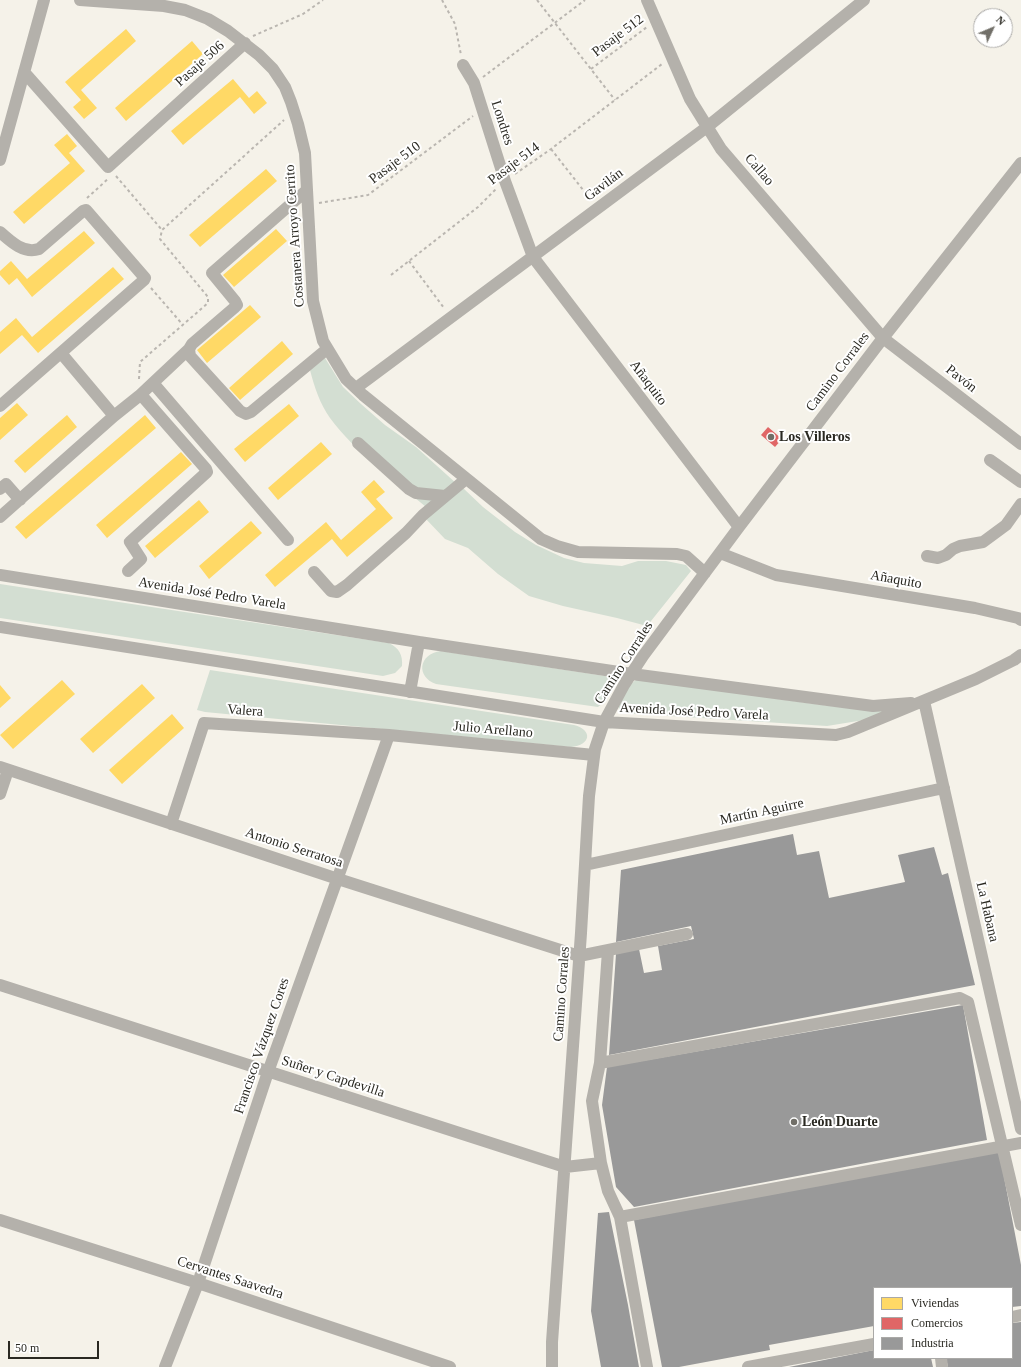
<!DOCTYPE html>
<meta charset="utf-8">
<style>
body{margin:0}
#map{position:relative;width:1021px;height:1367px;overflow:hidden;background:#f5f2e9;font-family:Georgia,serif}
canvas{display:block}
.legend{position:absolute;left:873px;top:1287px;width:140px;height:72px;box-sizing:border-box;background:#fff;border:1px solid #aaa9a7;margin:0;padding:5px 7px;list-style:none;font-size:12px;color:#2a2922}
.legend li{display:flex;align-items:center;gap:8px;height:20px}
.legend b{width:20px;border:1px solid #aaa9a7}
.north{position:absolute;left:973px;top:8px;width:40px;height:40px;box-sizing:border-box;background:#fff;border:1px solid #aaa9a7;border-radius:50%;rotate:46deg;font-size:11px;font-weight:700;line-height:16px;text-align:center;color:#2a2922}
.north::after{content:'';display:block;margin:auto;width:14px;height:18px;background:#716f68;clip-path:polygon(50% 0,100% 100%,50% 72%,0 100%)}
.scale{position:absolute;left:8px;top:1341px;width:91px;height:18px;box-sizing:border-box;border:2px solid #2a2922;border-top:0;padding-left:5px;font-size:12px;line-height:14px;white-space:nowrap;color:#2a2922;-webkit-text-stroke:3px #fff;paint-order:stroke}
</style>
<div id="map">
<canvas width="1021" height="1367"></canvas>
<ul class="legend">
<li><b style="height:11px;background:#ffd966"></b>Viviendas</li>
<li><b style="height:11px;background:#e06666"></b>Comercios</li>
<li><b style="height:11px;background:#999"></b>Industria</li>
</ul>
<div class="north">N</div>
<div class="scale">50 m</div>
</div>
<script>
const c = document.querySelector('canvas').getContext('2d');
c.lineJoin = 'round';
function fillPath(path, color) {
  c.fillStyle = color;
  c.fill(path, 'evenodd');
}
function strokePath(path, color, width, dash) {
  c.strokeStyle = color;
  c.lineWidth = width;
  c.lineCap = dash ? 'butt' : 'round';
  c.setLineDash(dash || []);
  c.stroke(path);
}
function write(font, color, halo, rows, align = 'center') {
  c.font = font + ' Georgia,serif';
  c.lineWidth = 4;
  c.setLineDash([]);
  c.textBaseline = 'middle';
  c.strokeStyle = halo;
  c.fillStyle = color;
  for (const [text, x, y, turn = 0] of rows) {
    c.save();
    c.translate(x, y);
    c.rotate((+turn || 0) * Math.PI / 180);
    c.textAlign = isNaN(turn) ? turn : align;
    if (halo) c.strokeText(text, 0, 0);
    c.fillText(text, 0, 0);
    c.restore();
  }
}
fillPath(new Path2D(`
 M325,358l18,29 18,17 24,21 31,22 41,37 -31,23c-33,-28 -70,-54 -96,-89 -10,-14 -16,-32 -20,-48z
 M463,488l20,19 32,25 21,13 28,13 20,5 38,3 16,-5h28l20,4 5,6 -44,55 -30,-8 -54,-12 -34,-10 -31,-22 -30,-26 -23,-9 -20,-21z
 M0,584l389,59c10,5 14,12 13,23l-7,7 -12,3 -383,-58z
 M441,651l164,25 7,3c0,9 -6,23 -14,28l-162,-23c-20,-7 -18,-30 5,-33z
 M210,670l364,55c19,5 17,20 -3,22l-366,-35 -8,-2z
 M638,679l169,24 32,4 49,3 -24,10 -37,6 -204,-13 -4,-3c-1,-10 10,-27 19,-31z`), '#d3ded2');
fillPath(new Path2D(`
 M126,29l10,12 -55,49 16,18 -13,11 -11,-12 8,-7 -16,-18z
 M192,41l11,13 -77,67 -11,-13z
 M233,79l16,19 8,-7 10,12 -13,11 -14,-17 -57,48 -12,-14z
 M67,134l10,12 -8,7 16,18 -61,53 -11,-12 57,-49 -16,-18z
 M266,169l11,12 -77,66 -11,-12z
 M276,229l11,12 -53,46 -11,-12z
 M84,231l11,12 -63,54 -15,-19 -8,7 -9,-10v-4l11,-10 16,18z
 M113,267l11,12 -86,74 -16,-18 -22,19v-22l16,-14 16,19z
 M250,305l11,12 -54,46 -10,-13z
 M282,341l11,13 -53,46 -11,-12z
 M17,403l11,12 -28,25v-22z
 M289,404l10,12 -54,46 -11,-13z
 M67,415l10,12 -52,46 -11,-12z
 M145,415l11,13 -130,111 -11,-12z
 M321,442l11,12 -54,46 -10,-12z
 M181,452l11,12 -85,74 -11,-13z
 M374,480l11,12 -9,7 17,19 -46,39 -15,-18 -57,48 -10,-12 61,-53 15,18 35,-31 -15,-17z
 M199,500l10,12 -54,46 -10,-12z
 M251,521l11,12 -53,46 -10,-13z
 M62,680l13,14 -62,55 -13,-14z
 M142,684l13,14 -62,55 -13,-14z
 M0,685l11,13 -11,10z
 M172,714l12,14 -62,56 -13,-14z`), '#ffd966');
fillPath(new Path2D(`
 M768,427l14,12 -7,8 -14,-12z`), '#e06666');
fillPath(new Path2D(`
 M793,834l4,21 22,-4 10,47 76,-16 -7,-27 36,-8 8,28 6,-2 27,112 -366,70 7,-101 23,-5 5,24 18,-3 -4,-24 36,-7 -3,-13 -75,16 5,-72z
 M963,1005l24,135 -353,67 -18,-20 -14,-82 5,-38z
 M999,1151l22,114v41l-9,1v-19h-138v38l-105,19 1,5 -91,17h-17l-28,-147z
 M609,1212l19,93 11,62h-38l-10,-56 7,-98z
 M1021,1322v45h-73l-2,-9h66v-35z
 M874,1350v8h57l2,9h-144z`), '#999');
strokePath(new Path2D(`
 M442,0l13,24 6,31
 M537,0l78,100
 M253,36l50,-22 20,-14
 M591,69l56,-42
 M483,77l102,-77
 M551,149l40,51
 M515,174l36,-25 111,-85
 M116,176l46,54
 M87,198l22,-20
 M319,203l49,-8 105,-79
 M409,261l35,47
 M391,275l87,-68 18,-18
 M151,288l32,37
 M139,379l1,-17 68,-59v-6l-48,-58 2,-9 122,-110`), '#bab6b0', 2, [3, 3]);
strokePath(new Path2D(`
 M80,0l84,6 21,4 23,9 20,12 31,24 14,14 12,18 6,15 7,22 7,29 8,148 10,40 23,38 17,16 178,144 16,7 21,6 99,2 9,2 19,17
 M647,0l43,99 31,50 162,189 138,106
 M463,65l11,18 31,98 28,76 206,270
 M24,72l84,95 137,-124
 M0,160l44,-160
 M0,232c11,10 24,22 39,17l44,-38 3,-1 59,68 -1,2 -144,126
 M189,349l1,7 50,55 6,3 5,-2 76,-63
 M61,353l53,63 25,-20 4,1 63,72 1,3 -77,70 11,17 -13,12
 M153,383l135,157
 M356,388l351,-261 157,-127
 M139,396l50,-47 3,-5 42,-36 3,-3 -2,-4 -23,-28 95,-83
 M358,443l51,46 7,4 29,3
 M990,460l31,22
 M0,489l6,-5 14,16
 M0,517l114,-101
 M720,553l56,22 199,33 43,10 3,2
 M927,556l11,2 8,-3 7,-6 7,-3 23,-4 23,-17 15,-21
 M314,572l17,19 6,1 10,-7 59,-52 17,-18 43,-36
 M0,575l419,67 213,32 241,32 38,-3
 M0,627l604,95 232,13 12,-3 128,-53 38,-19 7,-5
 M410,692l9,-50
 M924,701l97,428
 M0,767l338,112 241,77 108,-22
 M0,794l8,-24
 M171,824l33,-101 185,12 205,20
 M585,865l359,-77
 M0,985l565,182 36,-4 7,28 12,26 27,150
 M600,1063l360,-65 8,4 53,223
 M601,1163l-9,-62 8,-38 8,-112
 M620,1217l401,-74
 M0,1220l198,63 252,84
 M1012,1317l9,-2
 M941,1358l1,9
 M165,1367l33,-84 70,-211 121,-337
 M552,1367v-25l29,-409 8,-137 6,-47 9,-27 20,-37 19,-29 96,-129 144,-189 138,-175
 M748,1367l126,-23`), '#b4b1ab', 12);
for (const [x, y, r, color] of [
 [771,437,4,"#716f68"],
 [794,1122,4,"#716f68"]
]) {
  const dot = new Path2D();
  dot.arc(x, y, r, 0, 2 * Math.PI);
  c.fillStyle = color;
  c.fill(dot);
  strokePath(dot, '#fff', 1.5);
}
write('14px', '#2a2922', '#fff', [
 ["Pasaje 512",618,36,-37],
 ["Pasaje 506",200,64,-42],
 ["Londres",502,123,72],
 ["Pasaje 510",395,163,-37],
 ["Pasaje 514",514,164,-37],
 ["Callao",759,170,49],
 ["Gavilán",604,185,-37],
 ["Costanera Arroyo Cerrito",295,236,-94],
 ["Camino Corrales",838,372,-53],
 ["Pavón",961,379,38],
 ["Añaquito",648,383,53],
 ["Añaquito",896,580,10],
 ["Avenida José Pedro Varela",212,594,9],
 ["Camino Corrales",624,663,-57],
 ["Valera",245,711,4],
 ["Avenida José Pedro Varela",694,712,3],
 ["Julio Arellano",493,730,5],
 ["Martín Aguirre",762,812,-12],
 ["Antonio Serratosa",294,848,18],
 ["La Habana",987,912,77],
 ["Camino Corrales",562,994,-86],
 ["Francisco Vázquez Cores",262,1046,-71],
 ["Suñer y Capdevilla",333,1077,18],
 ["Cervantes Saavedra",230,1278,18]
]);
write('bold 14px', '#2a2922', '#fff', [
 ["Los Villeros",779,437],
 ["León Duarte",802,1122]
], 'left');
</script>
